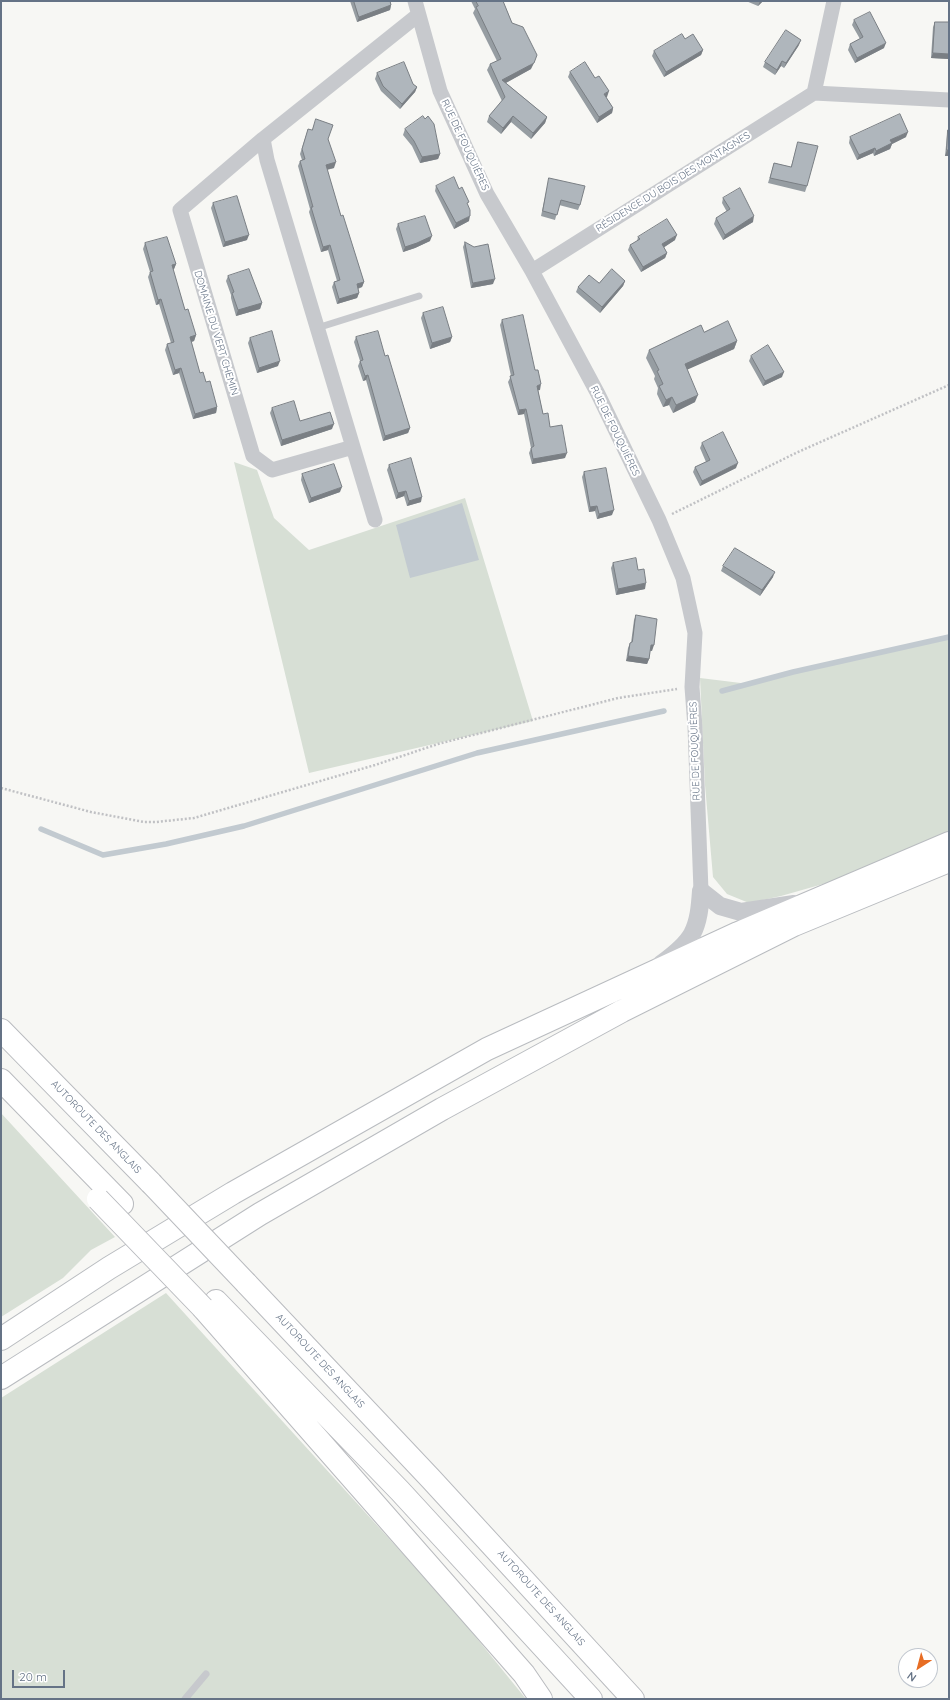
<!DOCTYPE html>
<meta charset="utf-8">
<style>
body{margin:0}
#map{position:relative;width:950px;height:1700px;overflow:hidden;background:#f7f7f4;font-family:Quicksand,sans-serif}
canvas{display:block}
.frame{position:absolute;inset:0;border:2px solid #657386;pointer-events:none}
.north{position:absolute;left:898px;top:1648px;width:40px;height:40px;box-sizing:border-box;background:#fff;border:1px solid #c1c7cf;border-radius:50%;rotate:216deg;font-size:11px;font-weight:700;line-height:16px;text-align:center;color:#657386}
.north::after{content:'';display:block;margin:auto;width:14px;height:18px;background:#e76d24;clip-path:polygon(50% 0,100% 100%,50% 72%,0 100%)}
.scale{position:absolute;left:12px;top:1670px;width:53px;height:18px;box-sizing:border-box;border:2px solid #657386;border-top:0;padding-left:5px;font-size:12px;line-height:14px;white-space:nowrap;color:#657386;-webkit-text-stroke:3px #fff;paint-order:stroke}
</style>
<div id="map">
<canvas width="950" height="1700"></canvas>
<div class="frame"></div>
<div class="north">N</div>
<div class="scale">20 m</div>
</div>
<script>
const c = document.querySelector('canvas').getContext('2d');
c.lineJoin = 'round';
function fillPath(path, color) {
  c.fillStyle = color;
  c.fill(path, 'evenodd');
}
function strokePath(path, color, width, dash) {
  c.strokeStyle = color;
  c.lineWidth = width;
  c.lineCap = dash ? 'butt' : 'round';
  c.setLineDash(dash || []);
  c.stroke(path);
}
function write(font, color, halo, rows, align = 'center') {
  c.font = font + ' Quicksand,sans-serif';
  c.lineWidth = 4;
  c.setLineDash([]);
  c.textBaseline = 'middle';
  c.strokeStyle = halo;
  c.fillStyle = color;
  for (const [text, x, y, turn = 0] of rows) {
    c.save();
    c.translate(x, y);
    c.rotate((+turn || 0) * Math.PI / 180);
    c.textAlign = isNaN(turn) ? turn : align;
    if (halo) c.strokeText(text, 0, 0);
    c.fillText(text, 0, 0);
    c.restore();
  }
}
fillPath(new Path2D(`
 M234,462l23,8 17,48 35,32 156,-52 68,223 -224,52z
 M949,637v206l-24,12 -144,41 -32,7 -22,-9 -14,-17 -8,-92 -5,-107 49,6 44,-12z
 M1,1113l114,124 -24,13 -28,28 -62,39z
 M166,1293l287,316 73,90h-525v-301z`), '#d7dfd5');
fillPath(new Path2D(`
 M462,503l17,57 -69,18 -14,-53z`), '#c2cad0');
strokePath(new Path2D(`
 M722,691l71,-19 156,-35
 M41,829l62,26 63,-11 78,-18 233,-73 187,-42`), '#c2cad0', 5.5);
const primary = new Path2D(`
 M1,1339l108,-71 124,-75 254,-144 251,-116 211,-90
 M1,1378l259,-164 182,-105 180,-98 172,-86 155,-64`);
const motorway = new Path2D(`
 M1,1030l150,153
 M1,1080l121,124
 M246,1283l185,196 202,220
 M216,1301l184,190 191,208
 M203,1308l321,366 17,25`);
strokePath(primary, '#b9bcc0', 24);
strokePath(motorway, '#b9bbbf', 24);
strokePath(new Path2D(`
 M672,514l126,-62 151,-67
 M1,788l90,24 53,10h12l38,-4 181,-53 63,-21 180,-46 59,-9`), '#c0c1c4', 2.5, [2, 2]);
strokePath(new Path2D(`
 M317,328l102,-32
 M185,1699l21,-25`), '#c7c9cd', 7);
strokePath(new Path2D(`
 M415,1l25,90 47,103 45,77 66,123 61,126 24,58 12,55 -3,54 3,40 6,164
 M814,93l20,-92
 M263,139l4,21 86,287 -81,23 -19,-14 -73,-246 83,-71 155,-124
 M532,271l282,-178 135,7
 M353,447l22,73`), '#c7c9cd', 15);
strokePath(new Path2D(`
 M701,891l19,15 21,6 53,-8
 M661,964c11,-8 25,-19 31,-30 7,-13 8,-29 9,-43`), '#c7c9cd', 18);
strokePath(primary, '#fff', 22);
strokePath(motorway, '#fff', 22);
const motorwayBridge = new Path2D(`
 M151,1183l95,100
 M98,1199l105,109`);
strokePath(motorwayBridge, '#b9bbbf', 24, []);
strokePath(motorwayBridge, '#fff', 22);
fillPath(new Path2D(`
 M350,1h40l1,4 -1,5 -33,12z
 M471,1h32l28,68 -25,14 41,34 -2,6 -14,16 -20,-17 -10,12 -14,-12 2,-6 13,-15 -15,-31 3,-6 7,-3 -24,-48 2,-4z
 M746,1h17l-5,5z
 M854,20l30,28 -29,15 -7,-13 2,-6 10,-5 -8,-14z
 M935,22h14v37l-18,-1 2,-31z
 M685,39l18,11 -2,5 -37,22 -12,-21 2,-5z
 M799,45l-15,23 -3,-2 -6,9 -12,-8 2,-5z
 M570,72l37,25h-1l7,11 -1,5 -15,10 -29,-46z
 M377,73l36,11 4,3 -2,5 -15,17 -19,-18 -6,-12z
 M308,129l20,10 6,29 -7,2 14,46 23,66 -2,5 -4,2 1,4 -2,5 -20,6 -5,-17 2,-5 3,-1 -9,-31 -7,2 -12,-40 1,-3 -12,-43 2,-5 2,-1 -2,-6z
 M405,129l35,25 -2,5 -18,4 -8,-17 -9,-11z
 M948,130l1,26h-4l2,-21z
 M850,137h56l-14,7 -2,5 -16,7 -1,-3 -16,7 -8,-17z
 M798,142l9,44 -2,6 -37,-9 6,-20 17,4z
 M549,178l31,27 -2,5 -19,-5 -4,15 -14,-4 7,-33z
 M436,186l33,35 -15,8 -19,-38z
 M723,198l30,24 -30,18 -9,-16 2,-6 11,-6 -5,-9z
 M213,203l34,37 -24,7 -12,-39z
 M398,224l32,17 -15,7 -12,4 -7,-23z
 M638,237l37,3 -11,7 3,6 -2,5 -24,14 -13,-22 2,-5 7,-4z
 M465,242l28,42 -22,4 -8,-41z
 M145,243l31,21 -2,5 -1,1 12,40 11,25 -2,6 -3,1 9,31 6,9 11,25 -1,6 -23,6 -14,-46 -6,2 -8,-25 2,-6 4,-1 -12,-39 -3,1 -8,-28 2,-5 -7,-23z
 M228,276l34,27 -2,6 -24,7 -5,-18v-3l-5,-14z
 M625,281l-2,5 -23,27 -24,-21 2,-5 21,-4z
 M423,313l29,24 -2,5 -20,7 -9,-31z
 M502,320l33,50 5,20h-2l5,24 7,13 15,31 -33,6 -3,-11 2,-5 -7,-34 -6,1 -10,-33 3,-6 -11,-51z
 M704,332l33,9 -3,8 -47,20 8,33 -22,11 -4,-8 -6,2 -6,-13 1,-6 -4,-9 1,-3 -9,-18 3,-8z
 M356,337l29,19 25,72 -2,5 -25,8 -17,-61 -3,1 -5,-15 2,-5 -6,-19z
 M250,338l28,28 -21,7 -9,-30z
 M751,356l31,21 -19,9 -14,-25z
 M272,408l28,13 32,8 -51,17 -11,-33z
 M702,443l34,25 -36,18 -7,-14 2,-5 11,-5 -6,-14z
 M389,465l32,37 -14,4 -3,-10 -8,3 -9,-29z
 M584,472l28,43 -15,4 -2,-8 -6,1 -7,-35z
 M302,474l38,18 -31,11 -8,-23z
 M613,563l25,7 7,19 -29,6 -5,-27z
 M723,566l50,11 -13,19 -39,-25z
 M636,615l16,36h-2l-1,8 -2,5 -21,-3 2,-13 2,-5h1l3,-23z`), '#969da2');
fillPath(new Path2D(`
 M760,1h3l-5,5z
 M391,5l-1,5 -33,12 2,-5z
 M801,40l-2,5 -15,23 2,-5z
 M886,43l-2,5 -29,15 2,-5z
 M703,50l-2,5 -37,22 2,-5z
 M933,53l16,1v5l-18,-1z
 M782,61l-1,5 -6,9 2,-5z
 M534,63l-3,6 -31,17 2,-6z
 M417,87l-2,5 -15,17 2,-5z
 M609,91l-2,6 -5,3 2,-6z
 M613,108l-1,5 -15,10 2,-6z
 M513,116l-2,6 -10,12 2,-6z
 M547,117l-2,6 -14,16 2,-6z
 M908,132l-2,5 -14,7 -2,5 -16,7 2,-5 14,-11z
 M875,148l-2,5 -16,7 2,-5z
 M947,150h2v6h-4z
 M440,154l-2,5 -18,4 2,-6z
 M336,162l-2,6 -10,2 2,-5z
 M470,216l-1,5 -15,8 2,-6z
 M754,216l-1,6 -30,18 2,-5z
 M249,235l-2,5 -24,7 2,-5z
 M677,235l-2,5 -15,10 2,-6z
 M432,236l-2,5 -15,7 -12,4 2,-5z
 M330,245l-2,5 -7,2 2,-5z
 M667,253l-2,5 -24,14 2,-5z
 M176,264l-2,5 -4,2 2,-6z
 M495,279l-2,5 -22,4 2,-5z
 M625,281l-2,5 -23,27 2,-6z
 M364,282l-2,5 -7,2 2,-5z
 M359,293l-2,5 -20,6 2,-5z
 M161,299l-2,5 -3,1 2,-5z
 M262,303l-2,6 -24,7 2,-6z
 M196,335l-2,6 -6,2 2,-6z
 M452,337l-2,5 -20,7 2,-6z
 M737,341l-3,8 -52,23 3,-8z
 M280,361l-2,5 -21,7 2,-5z
 M181,368l-2,5 -6,2 2,-5z
 M784,372l-2,5 -19,9 2,-5z
 M368,375l-2,5 -3,1 2,-5z
 M541,384l-1,6 -5,1 2,-5z
 M698,395l-3,7 -22,11 3,-8z
 M672,397l-3,8 -6,2 3,-7z
 M217,407l-1,6 -23,6 2,-5z
 M526,409l-2,5 -6,1 1,-5z
 M334,424l-2,5 -51,17 1,-6z
 M410,428l-2,5 -25,8 2,-5z
 M567,453l-2,5 -33,6 1,-5z
 M738,463l-2,5 -36,18 2,-5z
 M342,487l-2,5 -31,11 2,-5z
 M406,491l-2,5 -8,3 2,-6z
 M422,497l-1,5 -14,4 2,-5z
 M597,506l-2,5 -6,1 1,-5z
 M614,510l-2,5 -15,4 2,-5z
 M775,572l-2,5 -13,19 2,-6z
 M646,583l-1,6 -29,6 2,-6z
 M651,645h3l-2,6 -3,-1z
 M628,656l21,3 -2,5 -21,-3z`), '#7a7f84');
const building = new Path2D(`
 M354,1h36l1,4 -32,12z
 M476,1h27l9,22 11,4 14,28 -3,8 -32,17 45,37 -14,16 -20,-17 -10,12 -14,-12 16,-19 -15,-33 11,-5 -25,-52 2,-1z
 M870,12l16,31 -29,15 -7,-14 13,-7 -9,-17z
 M935,22h14v32l-16,-1z
 M786,30l15,10 -15,23 -4,-2 -5,9 -12,-8z
 M682,34l3,5 8,-5 10,16 -37,22 -12,-21z
 M404,62l9,22 4,3 -15,17 -19,-18 -6,-13z
 M585,62l10,16 4,-2 10,15 -5,3 9,14 -14,9 -29,-45z
 M900,114l8,18 -18,8 2,3 -16,8 -1,-3 -16,7 -9,-18z
 M423,116l2,3 3,-3 6,8 6,30 -18,3 -8,-16 -9,-12z
 M316,119l17,6 -5,14 8,23 -10,3 15,51 2,-1 21,67 -7,2 2,9 -20,6 -5,-17 6,-2 -10,-35 -7,2 -12,-40h2l-13,-46 5,-2 -3,-10 6,-20 4,1z
 M948,130h1v20h-2z
 M798,142l20,4 -11,40 -37,-8 4,-15 17,4z
 M454,177l5,12 3,-2 7,15 -2,1 3,7v6l-14,7 -20,-37z
 M549,178l36,8 -5,19 -19,-5 -4,15 -14,-4z
 M740,188l14,28 -29,19 -9,-17 14,-9 -7,-11z
 M237,196l12,39 -24,7 -12,-39z
 M425,216l7,20 -15,7 -12,4 -7,-23z
 M667,219l10,16 -15,9 5,9 -24,14 -13,-22 10,-6 -2,-2z
 M167,237l9,27 -4,1 13,45 3,-1 8,26 -6,2 10,36 3,-1 3,10 4,-1 7,26 -22,7 -14,-46 -6,2 -8,-26 7,-2 -13,-43 -3,1 -8,-28 3,-1 -8,-28z
 M465,242l9,5 14,-3 7,35 -22,4z
 M249,269l13,34 -24,7 -6,-17 2,-1 -6,-16z
 M612,269l13,12 -23,26 -24,-20 11,-12 10,8z
 M443,307l9,30 -20,6 -9,-30z
 M523,315l12,55h3l3,14 -4,2 6,28 5,-1 2,14 12,-2 5,28 -34,6 -2,-11 3,-2 -8,-37 -7,1 -9,-34 4,-1 -12,-55z
 M728,321l9,20 -52,23 13,31 -22,10 -4,-8 -6,3 -7,-14 4,-2 -6,-13 2,-1 -10,-20 52,-25 3,7z
 M272,331l8,30 -21,7 -9,-30z
 M378,331l7,25 3,-1 22,73 -25,8 -17,-61 -3,1 -5,-15 3,-1 -7,-23z
 M768,345l16,27 -19,9 -14,-25z
 M294,401l6,20 30,-9 4,12 -52,16 -10,-32z
 M723,432l15,31 -36,18 -7,-14 15,-7 -8,-17z
 M411,458l11,39 -13,4 -3,-10 -8,2 -9,-28z
 M334,464l8,23 -31,11 -9,-24z
 M606,468l8,42 -15,4 -2,-8 -7,1 -6,-35z
 M735,548l40,24 -13,18 -39,-24z
 M636,558l2,12 6,-1 2,14 -28,6 -5,-26z
 M636,615l21,4 -3,26h-3l-2,14 -21,-3 2,-13 2,-1z`);
fillPath(building, '#afb6bc');
strokePath(building, '#7a7f84', 1);
write('10px', '#657386', '#fff', [
 ["RUE DE FOUQUIÈRES",465,145,65],
 ["RÉSIDENCE DU BOIS DES MONTAGNES",673,182,-32],
 ["DOMAINE DU VERT CHEMIN",216,333,73],
 ["RUE DE FOUQUIÈRES",615,431,64],
 ["RUE DE FOUQUIÈRES",695,751,-92],
 ["AUTOROUTE DES ANGLAIS",96,1127,46],
 ["AUTOROUTE DES ANGLAIS",320,1361,47],
 ["AUTOROUTE DES ANGLAIS",541,1598,48]
]);
</script>
